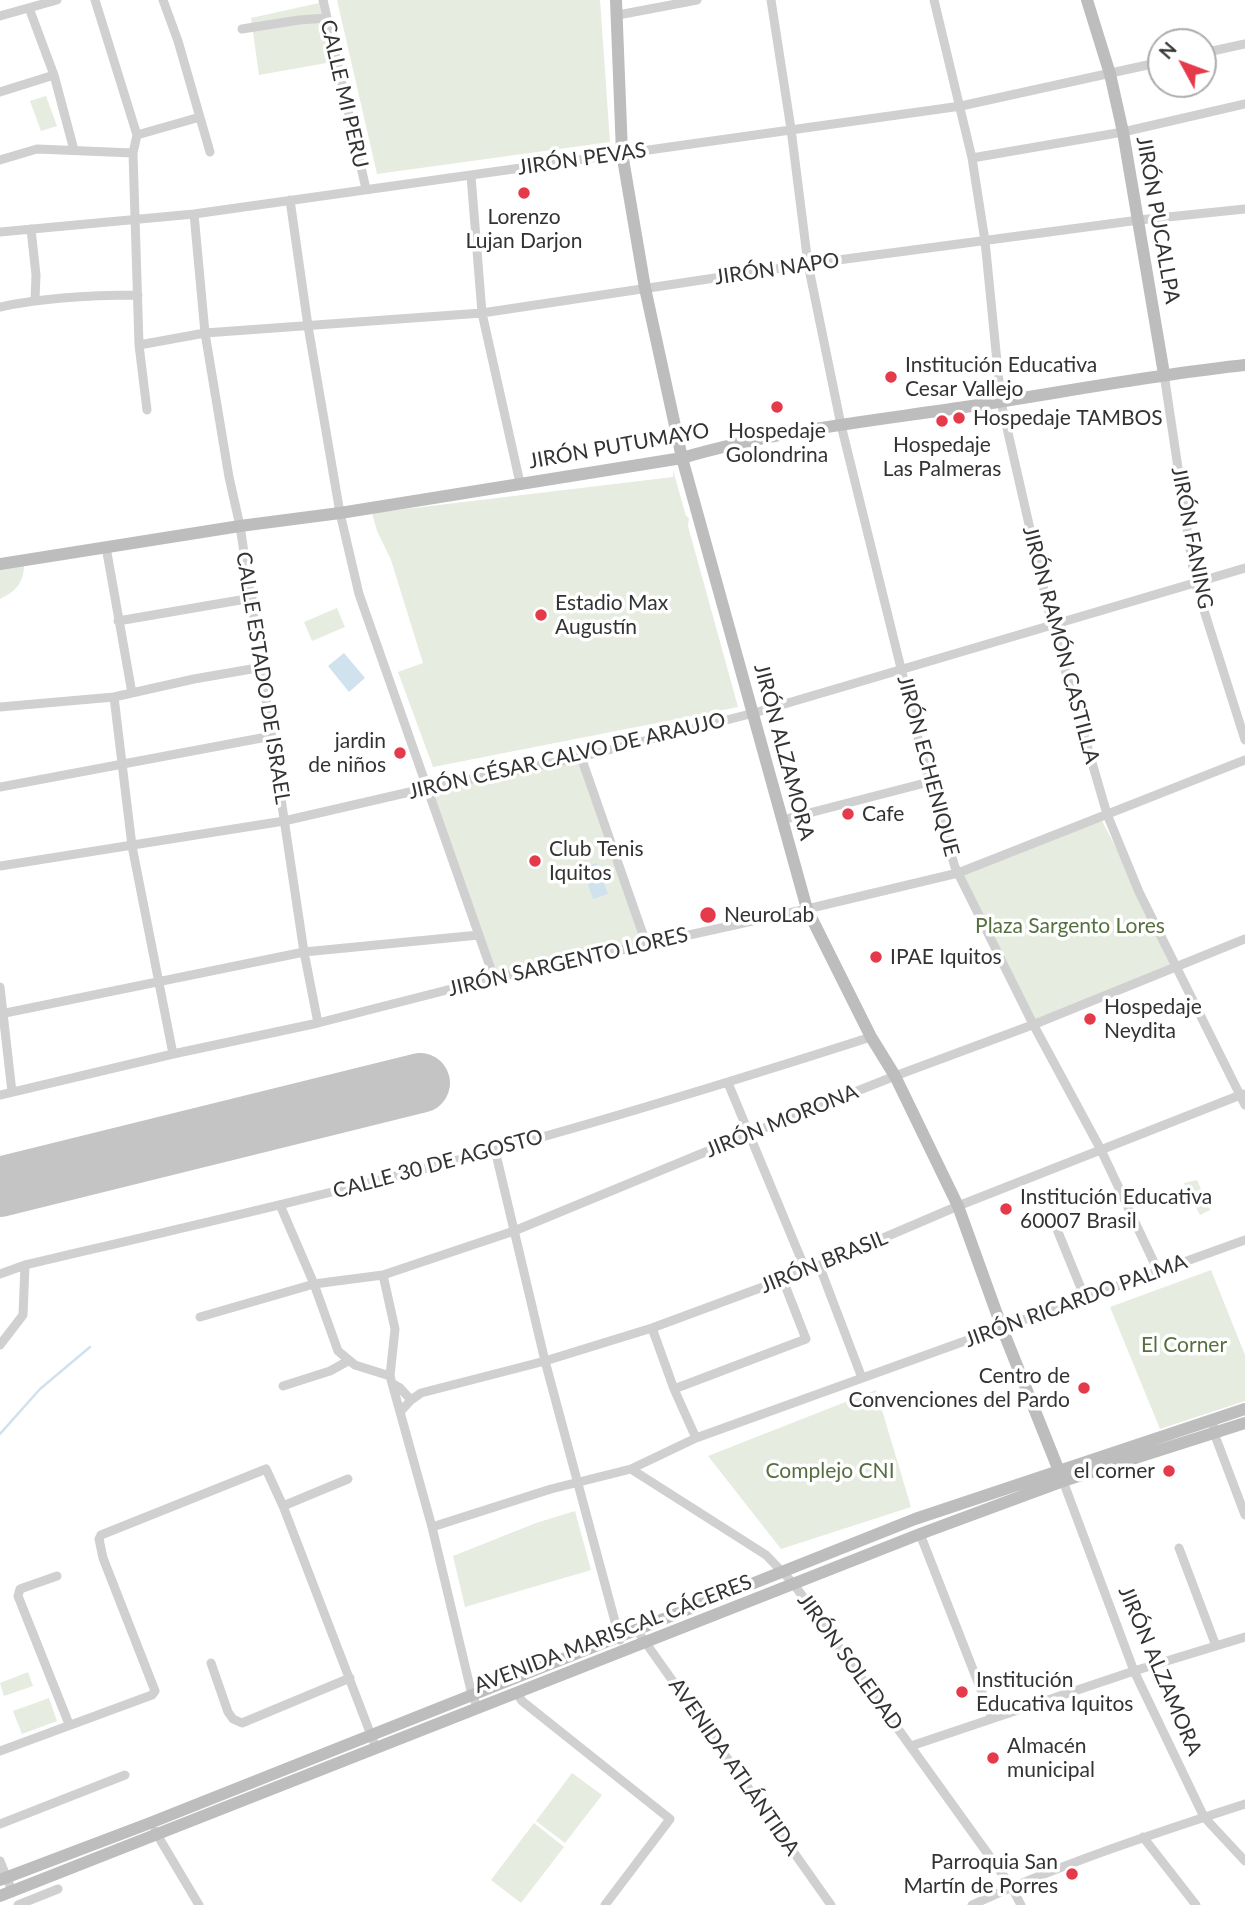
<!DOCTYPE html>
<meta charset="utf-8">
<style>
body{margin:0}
#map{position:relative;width:1245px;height:1905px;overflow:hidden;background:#fff;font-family:Lato,sans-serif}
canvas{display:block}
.north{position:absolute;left:1147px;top:28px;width:70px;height:70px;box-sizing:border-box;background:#fff;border:2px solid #adadad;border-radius:50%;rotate:311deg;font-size:19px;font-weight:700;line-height:28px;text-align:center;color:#333}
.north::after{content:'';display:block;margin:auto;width:24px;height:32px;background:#e53a49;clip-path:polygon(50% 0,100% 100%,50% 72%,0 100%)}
</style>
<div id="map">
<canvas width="1245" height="1905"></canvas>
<div class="north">N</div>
</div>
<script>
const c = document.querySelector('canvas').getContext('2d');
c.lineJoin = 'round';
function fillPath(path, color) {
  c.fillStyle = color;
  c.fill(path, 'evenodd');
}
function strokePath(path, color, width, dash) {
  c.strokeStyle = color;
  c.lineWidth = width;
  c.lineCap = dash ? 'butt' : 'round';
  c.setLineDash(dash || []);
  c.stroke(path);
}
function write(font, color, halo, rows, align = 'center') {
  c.font = font + ' Lato,sans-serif';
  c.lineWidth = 7;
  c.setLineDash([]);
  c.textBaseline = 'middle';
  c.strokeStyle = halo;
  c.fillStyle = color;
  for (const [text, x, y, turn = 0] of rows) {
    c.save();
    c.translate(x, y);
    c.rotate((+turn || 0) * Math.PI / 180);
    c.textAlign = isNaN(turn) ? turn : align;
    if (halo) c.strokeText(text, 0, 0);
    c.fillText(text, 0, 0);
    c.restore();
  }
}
fillPath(new Path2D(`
 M337,0h263l10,142 -233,32z
 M319,3l13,59 -73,13 -8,-57z
 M46,96l11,30 -16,5 -11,-30z
 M673,470l13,46 3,2 -1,8 50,181 -305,60 -35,-95 25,-9 -32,-103 -14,-29 -5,-18 301,-36z
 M24,564c0,19 -8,27 -24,35v-31z
 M337,608l8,19 -33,14 -8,-19z
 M581,757l65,186 -152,35 -67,-190z
 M1100,817l78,149 -145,58 -75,-151z
 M1197,1180l13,30 -10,5 -16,-32z
 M1211,1270l34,85v46l-85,28 -50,-122z
 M876,1390l35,117 -130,42 -73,-93z
 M575,1511l16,59 -126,37 -12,-51 83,-33z
 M28,1672l5,14 -29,10 -4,-13z
 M49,1698l8,23 -35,13 -9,-23z
 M572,1773l30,22 -37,48 -29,-22z
 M534,1823l30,24 -43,56 -30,-23z`), '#e6ecdf');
fillPath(new Path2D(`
 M344,653l21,25 -16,14 -21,-26z
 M597,863l11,31 -15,5 -11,-31z`), '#cfe2ee');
strokePath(new Path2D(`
 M0,1434l40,-45 50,-42`), '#cfe2ee', 2.5);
strokePath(new Path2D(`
 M0,1187l420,-104`), '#c4c4c4', 60);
strokePath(new Path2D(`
 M95,0l42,135 -4,18 6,192 8,65
 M163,0l15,41 32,111
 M323,0l43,189
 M771,0l20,129 17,135 33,161 88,357 26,85 78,157 68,126 57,121
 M934,0l38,158 13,83 16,161 51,223 55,189 32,78 106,213
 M29,8l25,67 20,75
 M618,15l79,-15
 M0,16l57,-16
 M242,29l57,-9 28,-2
 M1203,53l42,-9
 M0,92l54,-17
 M137,135l63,-18
 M972,158l151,-26 122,-28
 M0,160l37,-11 96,4
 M471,176l11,137 38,170
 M290,200l18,126 32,187 19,81 135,384
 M194,214l11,119 24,144 11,49 64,426 14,71
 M31,229l5,46 -1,25
 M0,232l194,-18 767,-108 200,-44
 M0,307c46,-10 91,-12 138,-12
 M139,345l66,-12 277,-20 326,-49 331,-44 106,-11
 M1164,374l31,208 50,158
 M106,547l26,146
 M118,621l134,-23
 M114,697l18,149 41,208
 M0,707l114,-10 80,-18 69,-12
 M581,757l65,186
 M0,787l272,-51
 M782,820l147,-38
 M0,866l284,-45 143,-33 154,-31 173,-44 491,-145
 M0,987l12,105
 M0,1014l304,-62 175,-17
 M728,1083l78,188
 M0,1095l173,-41 145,-31 176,-45 313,-69 151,-36 287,-113
 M495,1150l50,211 75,279
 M280,1205l34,79 24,67 17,14 35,11 42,151 40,168 6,13
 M1056,1227l29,71
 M819,1265l43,113
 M0,1274l25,-9c157,-37 314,-73 470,-115 126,-34 251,-73 376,-113
 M383,1275l12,54 -5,47
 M200,1317l114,-33 69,-9 131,-44 235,-97 146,-58 140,-52 210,-85
 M652,1328l22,61 22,49
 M0,1345l23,-30 2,-50
 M393,1384l7,4 11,12
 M283,1386l47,-15 18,-10
 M674,1389l132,-50 -23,-59
 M400,1412l11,-12 10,-7 124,-32 107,-33 154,-57 152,-65 285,-112
 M1213,1420l1,13 31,82
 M631,1469l135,86 27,28 218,303 10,19
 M1063,1481l71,190 70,146 41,44
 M283,1506l65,-27
 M432,1527l119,-38 80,-20 65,-31 549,-198
 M920,1534l72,184
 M1179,1548l37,98
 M57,1576l-37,13 -2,7 51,128
 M636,1629l195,276
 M211,1663l17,49 5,7 9,4 108,-45
 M517,1693l5,8 148,118 -65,86
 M911,1746l223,-75 111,-34
 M0,1751l152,-56 3,-4 -52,-133 -4,-19 2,-4 165,-66 17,37 93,242
 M0,1824l125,-49
 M155,1831l44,74
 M1143,1837l53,68
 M0,1861l12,30
 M18,1905l40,-16
 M972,1905c88,-41 181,-71 273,-101`), '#d0d0d0', 9);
strokePath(new Path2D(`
 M616,0l6,153 23,135 37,170 125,451 64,128 24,39 63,130 44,122 61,153
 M1087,0l23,74 13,58 41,242
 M0,564l240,-38 100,-13 342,-55c92,-27 189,-37 283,-51 94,-14 186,-32 280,-42
 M0,1880l150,-57 765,-304 330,-110
 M0,1896l920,-362 143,-53 182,-58`), '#bdbdbd', 12);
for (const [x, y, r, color] of [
 [524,193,7,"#e53a49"],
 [891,377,7,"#e53a49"],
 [777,407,7,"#e53a49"],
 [959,418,7,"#e53a49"],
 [942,421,7,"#e53a49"],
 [541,615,7,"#e53a49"],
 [400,753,7,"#e53a49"],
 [848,814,7,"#e53a49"],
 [535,861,7,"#e53a49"],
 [708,915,9,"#e53a49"],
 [876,957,7,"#e53a49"],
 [1090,1019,7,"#e53a49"],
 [1006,1209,7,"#e53a49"],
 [1084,1388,7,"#e53a49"],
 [1169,1471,7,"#e53a49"],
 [962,1692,7,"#e53a49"],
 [993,1758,7,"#e53a49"],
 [1072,1874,7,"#e53a49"]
]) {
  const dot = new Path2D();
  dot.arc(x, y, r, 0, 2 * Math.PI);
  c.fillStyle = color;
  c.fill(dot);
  strokePath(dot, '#fff', 2.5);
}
write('21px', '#333', '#fff', [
 ["CALLE MI PERU",344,94,77],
 ["JIRÓN PEVAS",582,159,-8],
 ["JIRÓN PUCALLPA",1158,220,80],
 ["JIRÓN NAPO",777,269,-8],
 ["JIRÓN PUTUMAYO",619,446,-10],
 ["JIRÓN FANING",1192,538,79],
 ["JIRÓN RAMÓN CASTILLA",1061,645,75],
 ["CALLE ESTADO DE ISRAEL",263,678,81],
 ["JIRÓN ALZAMORA",784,752,75],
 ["JIRÓN CÉSAR CALVO DE ARAUJO",567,756,-13],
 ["JIRÓN ECHENIQUE",928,766,75],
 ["JIRÓN SARGENTO LORES",568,962,-13],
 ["JIRÓN MORONA",782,1121,-22],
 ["CALLE 30 DE AGOSTO",438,1164,-15],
 ["JIRÓN BRASIL",824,1262,-22],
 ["JIRÓN RICARDO PALMA",1076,1301,-20],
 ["AVENIDA MARISCAL CÁCERES",613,1634,-21],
 ["JIRÓN SOLEDAD",850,1662,54],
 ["JIRÓN ALZAMORA",1160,1671,67],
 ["AVENIDA ATLÁNTIDA",734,1767,55]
]);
write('21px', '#333', '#fff', [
 ["Lorenzo",524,217,"center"],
 ["Lujan Darjon",524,241,"center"],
 ["Institución Educativa",905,365],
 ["Cesar Vallejo",905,389],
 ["Hospedaje TAMBOS",973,418],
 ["Hospedaje",777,431,"center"],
 ["Golondrina",777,455,"center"],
 ["Hospedaje",942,445,"center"],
 ["Las Palmeras",942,469,"center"],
 ["Estadio Max",555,603],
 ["Augustín",555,627],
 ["jardin",386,741,"right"],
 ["de niños",386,765,"right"],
 ["Cafe",862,814],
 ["Club Tenis",549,849],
 ["Iquitos",549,873],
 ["NeuroLab",724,915],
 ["IPAE Iquitos",890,957],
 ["Hospedaje",1104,1007],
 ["Neydita",1104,1031],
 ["Institución Educativa",1020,1197],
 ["60007 Brasil",1020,1221],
 ["Centro de",1070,1376,"right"],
 ["Convenciones del Pardo",1070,1400,"right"],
 ["el corner",1155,1471,"right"],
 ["Institución",976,1680],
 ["Educativa Iquitos",976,1704],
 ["Almacén",1007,1746],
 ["municipal",1007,1770],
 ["Parroquia San",1058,1862,"right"],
 ["Martín de Porres",1058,1886,"right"]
], 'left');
write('21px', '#566f3f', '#fff', [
 ["Plaza Sargento Lores",1070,926],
 ["El Corner",1184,1345],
 ["Complejo CNI",830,1471]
]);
</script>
